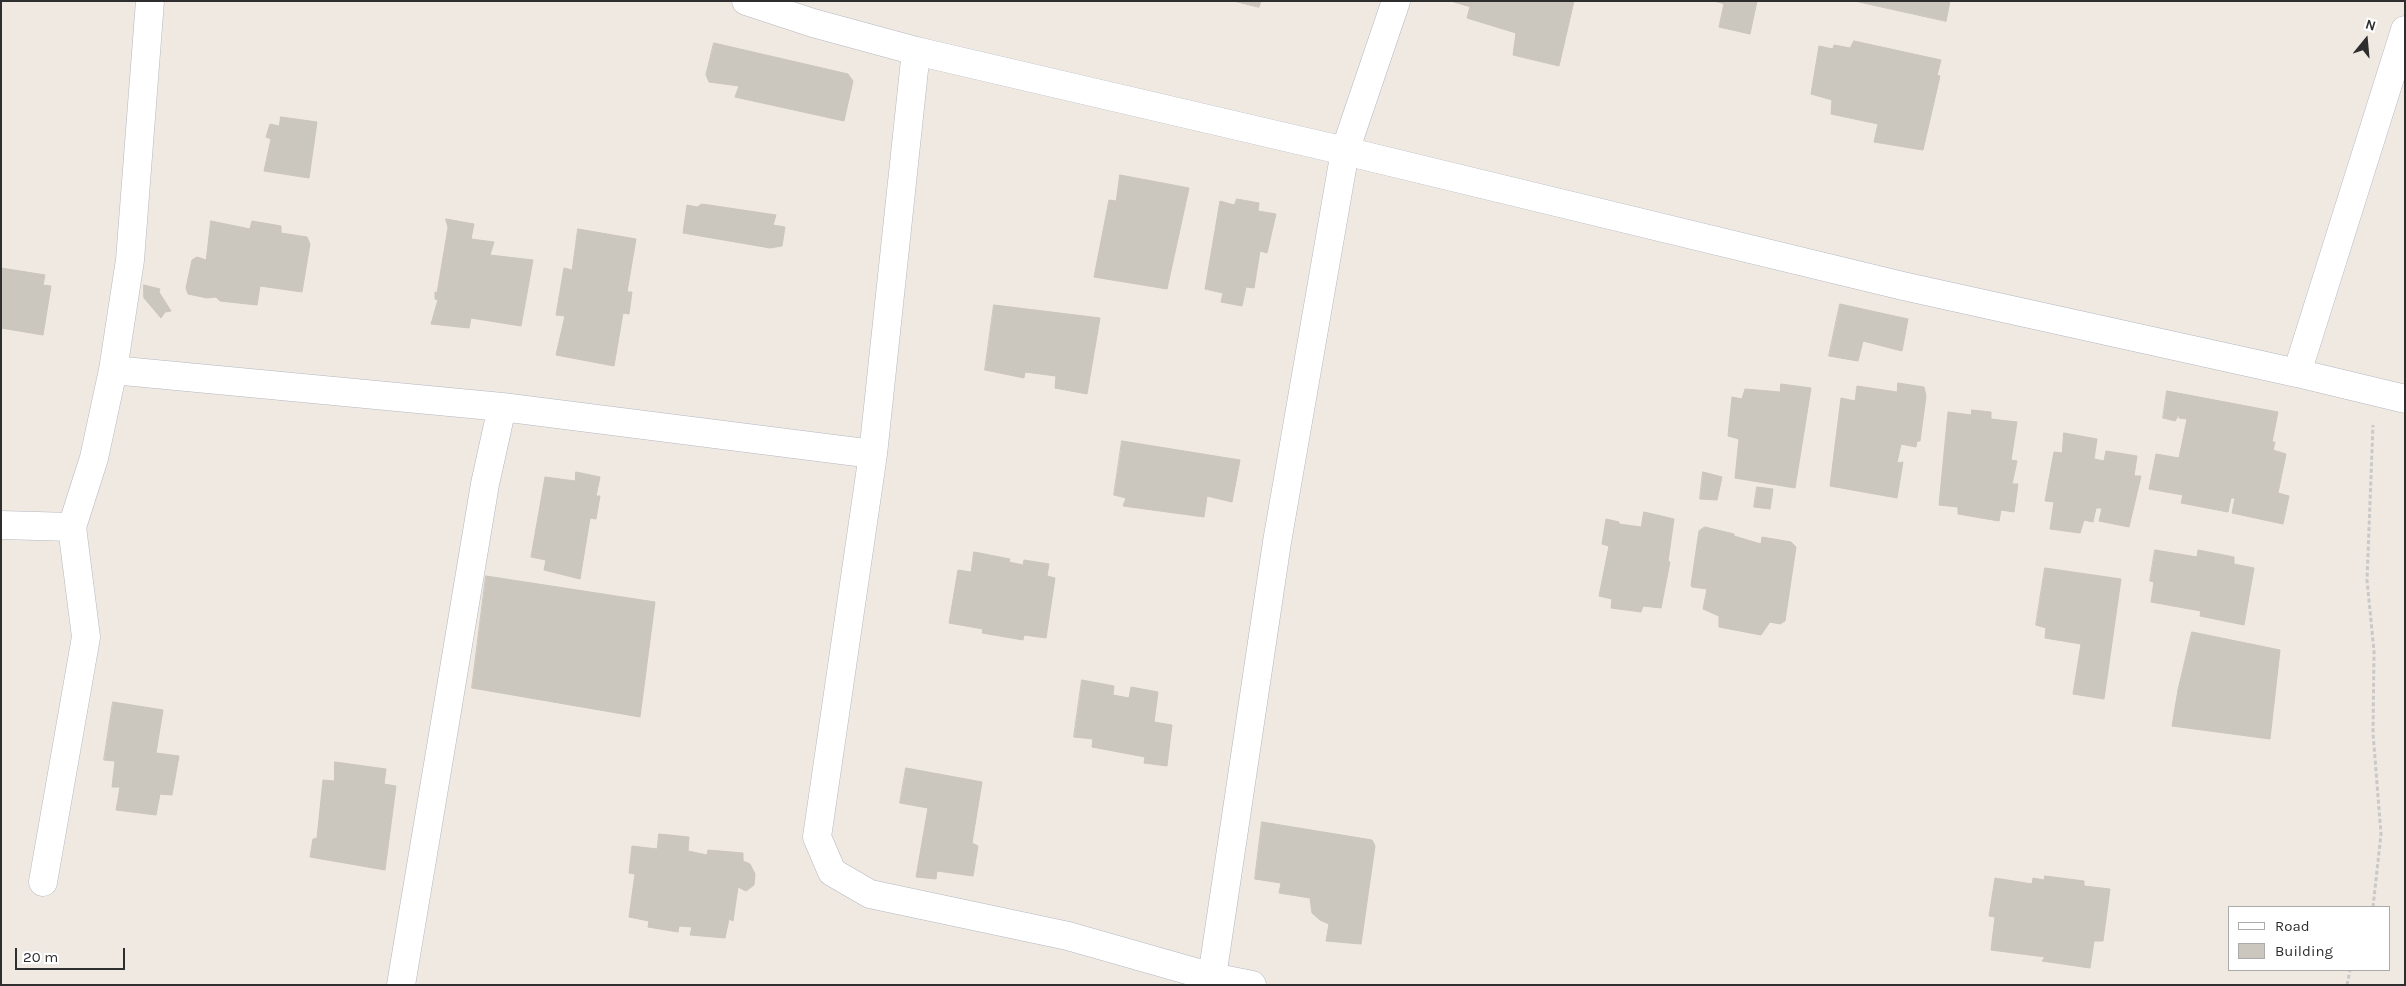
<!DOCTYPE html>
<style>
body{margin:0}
#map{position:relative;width:2406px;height:986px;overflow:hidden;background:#efe9e1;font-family:Karla,sans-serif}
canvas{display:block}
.frame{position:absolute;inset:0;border:2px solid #2e2e2e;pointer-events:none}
.legend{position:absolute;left:2228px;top:906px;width:162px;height:65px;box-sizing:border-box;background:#fff;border:1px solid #ababab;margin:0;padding:6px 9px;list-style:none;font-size:15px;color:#2e2e2e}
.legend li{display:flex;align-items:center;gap:10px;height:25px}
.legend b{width:25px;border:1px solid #ababab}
.north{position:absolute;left:2341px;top:15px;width:50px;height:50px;-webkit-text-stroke:4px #fff;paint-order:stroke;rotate:17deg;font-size:14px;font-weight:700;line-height:20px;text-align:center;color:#2e2e2e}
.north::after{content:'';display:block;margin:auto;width:18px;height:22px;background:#2e2e2e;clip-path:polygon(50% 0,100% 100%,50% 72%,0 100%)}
.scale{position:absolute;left:15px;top:948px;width:110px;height:22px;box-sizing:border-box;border:2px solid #2e2e2e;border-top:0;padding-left:6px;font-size:15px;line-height:18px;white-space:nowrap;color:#2e2e2e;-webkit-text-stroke:4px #fff;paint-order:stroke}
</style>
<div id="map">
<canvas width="2406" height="986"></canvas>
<div class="frame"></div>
<ul class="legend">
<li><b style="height:6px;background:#fff"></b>Road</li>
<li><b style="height:14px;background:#cbc7bf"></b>Building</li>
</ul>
<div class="north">N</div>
<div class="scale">20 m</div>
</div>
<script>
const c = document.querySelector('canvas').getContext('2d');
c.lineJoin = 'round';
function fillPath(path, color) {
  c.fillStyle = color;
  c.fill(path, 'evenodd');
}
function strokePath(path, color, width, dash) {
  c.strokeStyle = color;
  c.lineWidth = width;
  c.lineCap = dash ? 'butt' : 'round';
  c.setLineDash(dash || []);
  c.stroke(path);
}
const building = new Path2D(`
 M1234,1h27l-2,6z
 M1451,1h123l-15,65 -46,-11 3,-22 -49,-15 3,-11z
 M1714,1h43l-7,33 -31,-7 5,-23z
 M1855,1h95l-4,20z
 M1854,41l87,19 -4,15 3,1 -17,74 -49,-8 4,-18 -47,-10 1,-14 -21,-6 8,-48 14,3 1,-4 16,3z
 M714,43l134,31 5,7 -9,40 -109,-24 4,-11 -30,-4 -3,-7z
 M281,117l36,5 -8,56 -45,-7 7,-32 -5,-2 4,-13 9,2z
 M1120,175l69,13 -22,101 -73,-12 15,-77 7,1z
 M1237,199l22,4 -1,8 18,3 -9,39 -7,-2 -6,37 -8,-1 -4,19 -21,-4 2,-9 -18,-4 15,-88 14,4z
 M702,204l74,11 -3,10 12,2 -3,19 -12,2 -87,-15 4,-28 10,2z
 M446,219l28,5 -3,15 23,3 -4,13 43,5 -12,66 -50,-8 -2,10 -38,-4 7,-24 -3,-1v-7l2,1 11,-65z
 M211,221l39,8 2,-8 29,5v7l26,4 3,7 -8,48 -42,-6 -3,19 -37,-4 -4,-4 -9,1 -19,-4 -2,-6 6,-28 5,-3 9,3z
 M578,229l58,10 -9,53h5l-3,22 -6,-1 -9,53 -58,-11 9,-39 -9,-1 8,-47 8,2z
 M1,268l44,7 -2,10 8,1 -8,49 -42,-7z
 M144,285l16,4 -1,3 12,19 -6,1 -4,6 -17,-20z
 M1840,304l68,15 -6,32 -39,-10 -5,20 -29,-5z
 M994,305l106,13 -13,76 -32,-6 1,-12 -31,-4 -1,6 -39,-8z
 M1898,383l26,4 2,9 -6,45h-3l-1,6 -15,-3 -4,19 6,-1 -6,36 -67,-12 11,-88 14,3 2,-15 40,6z
 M1781,384l30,4 -16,100 -60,-10 4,-39 -11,-3 4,-39 10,2 3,-10 35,3z
 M2167,391l111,21 -6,30h3l-2,8 13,4 -8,39 11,3 -6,28 -51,-11 3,-15h-4l-3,14 -47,-9 2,-8 -34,-6 7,-35 23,4 8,-39 -8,-1 1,-5 -5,8 -12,-3z
 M1972,410l19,2v7l26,3 -6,38 6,1 -5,23h6l-4,28 -13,-2 -2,11 -41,-7v-7l-19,-2 9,-93 23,3z
 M2064,433l33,6 -3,20 10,2 2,-10 31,5 -3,20h7l-12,51 -30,-6 3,-13h-6l-3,14 -9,-2 -4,13 -30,-4 4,-27 -9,-1 9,-49 8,1z
 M1122,441l118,19 -8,42 -25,-6 -3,21 -81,-11 3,-8 -12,-3z
 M576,472l24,5 -4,19h4l-4,23 -6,-1 -10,61 -36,-9 2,-10 -15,-3 14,-80 30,4z
 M1703,472l19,5 -5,23 -17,-1z
 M1757,487l16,2 -3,20 -16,-2z
 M1644,512l30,7 -6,42 2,1 -9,46 -18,-2 -2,6 -30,-4 1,-9 -13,-3 10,-50 -7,-2 4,-25 13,3v2l22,3z
 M1705,527l29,7v2l27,8 1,-7 29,5 5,5 -11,74 -5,3 -10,-2 -9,13 -42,-8v-11l-16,-7 4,-20 -15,-2 -1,-2 8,-54z
 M2155,550l42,7 1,-7 36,7v7l20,4 -10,57 -44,-9 1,-5 -50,-9 3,-20 -4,-1z
 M974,552l36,7 -1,3 14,3 1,-5 25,4 -2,12 8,2 -9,60 -22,-3 -1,5 -41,-7 1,-4 -34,-6 9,-53 13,2z
 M2045,568l76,11 -17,120 -31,-5 8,-50 -36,-6 1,-10 -10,-3z
 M486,576l169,26 -15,115 -168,-29z
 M2192,632l88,18 -10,89 -98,-13 6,-36z
 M1082,680l32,6 -1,9 16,3 2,-11 27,5 -4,30 18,3 -5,41 -23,-3 1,-6 -53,-10 1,-8 -19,-2z
 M113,702l50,8 -7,43 23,3 -7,39 -12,-1 -4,21 -40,-5 4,-23h-8l3,-26 -11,-1z
 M335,762l51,7 -2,15 12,2 -11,84 -75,-13 3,-18 4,-1 6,-58 11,1z
 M906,768l76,14 -10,61 6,3 -5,30 -36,-5 -1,8 -20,-2 12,-69 -28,-5z
 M1262,822l110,18 3,6 -14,98 -35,-3 3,-17 -9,-4 -8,-7 -2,-15 -31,-5 2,-10 -26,-4z
 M659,834l30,3 -1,14 19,4 1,-5 35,3v8l7,3 5,10 -1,11 -8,6 -8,-4 -5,34 -4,-2 -4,19 -35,-3 2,-8 -13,-1 -1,6 -30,-5 1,-6 -20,-4 6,-43 -6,-1 3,-27 25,3z
 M2045,876l39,5v5l26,3 -7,52h-9l-4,27 -48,-7 3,-4 -54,-7 4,-33 -6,-1 6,-38 37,6 1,-6 11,2z`);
fillPath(building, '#cbc7bf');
strokePath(building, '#cbc5ba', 1);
const street = new Path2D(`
 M746,1l67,22 103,28 429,100 558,135 394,87 108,-343
 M916,51l-43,403 -56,383 15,35 38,22 198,42 144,41
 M113,370l389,37 371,47
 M2297,373l108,26
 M1,525l71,2
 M43,882l43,-245 -14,-110 22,-69 19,-88 17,-110 20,-259
 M401,985l84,-501 17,-77
 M1252,985l-40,-8 65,-435 68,-391 51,-150`);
strokePath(street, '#b4b7c1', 29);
strokePath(new Path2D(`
 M2373,907l8,-73 -8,-101 1,-82 -7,-71 6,-155
 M2347,985l3,-15`), '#c9c9c9', 3, [4, 2.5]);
strokePath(street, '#fff', 28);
</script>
